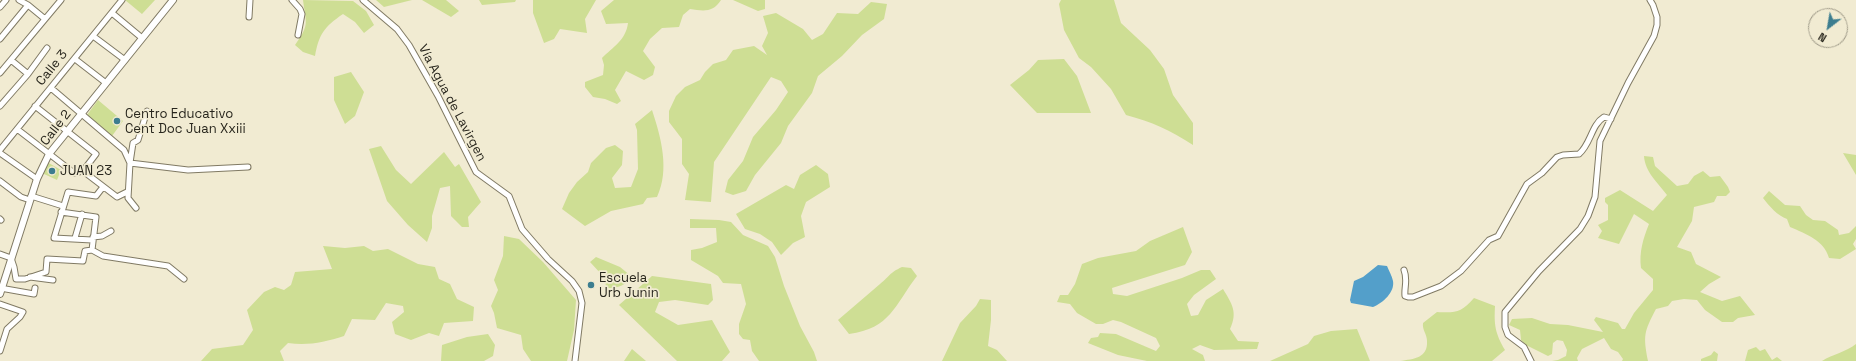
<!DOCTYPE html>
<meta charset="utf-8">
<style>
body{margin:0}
#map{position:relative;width:1856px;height:361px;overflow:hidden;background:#f1ebd2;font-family:"Space Grotesk",sans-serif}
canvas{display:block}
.north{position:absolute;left:1808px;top:8px;width:40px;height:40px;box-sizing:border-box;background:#f1ebd2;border:1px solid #a19c8a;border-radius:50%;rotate:211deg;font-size:11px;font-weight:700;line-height:16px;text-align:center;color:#28261d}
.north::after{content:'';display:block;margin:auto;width:14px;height:18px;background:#3c7d8f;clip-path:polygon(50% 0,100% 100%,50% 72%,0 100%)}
</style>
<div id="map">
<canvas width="1856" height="361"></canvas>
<div class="north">N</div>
</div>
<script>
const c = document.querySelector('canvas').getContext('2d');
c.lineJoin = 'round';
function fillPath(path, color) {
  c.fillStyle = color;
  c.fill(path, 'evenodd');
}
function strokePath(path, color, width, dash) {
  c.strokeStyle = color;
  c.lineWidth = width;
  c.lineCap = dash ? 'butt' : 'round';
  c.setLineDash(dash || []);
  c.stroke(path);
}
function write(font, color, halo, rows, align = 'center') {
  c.font = font + ' "Space Grotesk",sans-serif';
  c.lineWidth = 3.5;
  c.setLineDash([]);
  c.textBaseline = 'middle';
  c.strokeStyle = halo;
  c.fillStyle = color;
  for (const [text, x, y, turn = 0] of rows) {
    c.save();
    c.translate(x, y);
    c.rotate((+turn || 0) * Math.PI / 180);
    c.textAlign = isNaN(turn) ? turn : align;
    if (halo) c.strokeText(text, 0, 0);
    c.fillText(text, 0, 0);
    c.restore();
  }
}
fillPath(new Path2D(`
 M125,0h30l-13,14z
 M303,0l50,1 13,10 8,14 -10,8 -9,-11 -12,-8c-19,13 -24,20 -28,42l-12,-4 -8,-7c15,-21 11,-21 8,-45z
 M376,0h36l-28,7z
 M422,0h24l13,11 -8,6z
 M479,0h37l-1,2 -33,3z
 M533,0h63l-11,19 2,14 -27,-4 -6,10 -10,4 -11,-30z
 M614,0h107c-8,13 -18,11 -31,9l-7,6 -4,12 -17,1 -12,11 -7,12 12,16 -2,8 -9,5 -18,-9 -11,19 6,11 -4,3 -12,-5 -12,-2 -8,-10v-5l18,-7 1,-10 -2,-7c11,-11 24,-18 26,-35l-22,1 -5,-13z
 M733,0h32v9l-7,2z
 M1061,0h53l7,23 29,27 14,19 9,26 20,28v22c-23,-15 -41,-23 -67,-30l-15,-26 -20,-22 -12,-9 -15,-28 -5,-26z
 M871,2l16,2 -3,15 -22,16 -20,21 -24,20 -6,17 -24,33 -7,17 -26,32 -9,16 -13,4 -8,-3 3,-12 15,-19 10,-24 23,-27 12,-18 -7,-11 -10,-4 -57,85 -3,40 -26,-2 4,-26 -7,-10v-25l-13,-17v-11l7,-15 9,-9 15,-7 5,-8 8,-8 13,-4 7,-10 21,-4 13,9 -5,-9 6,-13 -5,-17 13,-3 27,16 9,11 11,-6 14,-21 21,1z
 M1064,59l13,17 14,37h-54l-27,-28 19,-15 9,-10z
 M351,72l13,20 -9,24 -10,8 -11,-24v-23z
 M98,100l25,21 -11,15 -25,-21z
 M652,110c9,27 18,60 5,87l-10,1 -4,6 -32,7 -26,15 -23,-17 7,-16 8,-11 11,-10 3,-9 15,-15 9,-3 8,6 -1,14 -10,13 3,10 16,-1 7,-18 -1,-39 -2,-6z
 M381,146l15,24 15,14 33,-32 11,15 4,-3 22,38 -13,15 1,10h-7l-11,-11 -1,-30 -10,2 -8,28v12l-5,14 -19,-17 -21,-24 -18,-52z
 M1843,153l13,2v20z
 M1644,156l9,1 2,9 22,20 11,-2 6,-8 9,-5 7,6 10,-1 8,11 2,5 -4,4h-9l-3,6 -20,5 -2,14 -15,26 14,5 5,12 25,13 -12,7 -9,8 22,9 18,-5 15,19 -17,3 -5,4h-11l-17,-12 -8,-10 -13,-1 -12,2 -4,5 -12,3c-12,23 -13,26 -8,52h-26l1,-2 -5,-7 -7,-3 -7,-11 -22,11 -5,9 1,3h-26l6,-1 8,-4 1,-6 -4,-9 -6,-1 -4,3 -1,11 -4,2 -22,-11 -5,-5 -1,-10 -11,-5 3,-6 20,-1 18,6 18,1 35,7 -9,-12 2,-3 22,6 4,6h3l9,-16 19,-23v-11l-12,-11c-2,-16 2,-29 8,-44l-15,-10 -15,30 -21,-6 4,-7 -4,-6 10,-5v-15l-3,-3v-4l15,-8 33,21 14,-16c-9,-12 -22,-23 -23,-39z
 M47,162l14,8 -4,10 -15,-7z
 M816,165l12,9 2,13 -24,15 -5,14 4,21 -12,6 -12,12 -9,-13 -12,-8 -15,-5 -9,-15 50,-29 8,4 6,-14z
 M1769,191l16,14 15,1 6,9 7,5 12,1 13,9 1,5 10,-2 7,-7v13l-3,5 3,5 -16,10 -11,-1c-5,-18 -23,-24 -39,-31l-3,-8c-9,-3 -18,-13 -24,-21z
 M690,219l29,1 12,2 12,13 25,11 7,11 9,29 16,40 14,26 3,9h-58l-7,-10 -2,-11 -7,-1 -4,-5v-10l7,-20 -5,-20 -18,-1 -5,-7 -27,-16v-10l11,-2 15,-6 -1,-14h-26z
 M1183,227l9,25 -7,13 -73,23 1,6 14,2 55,-18 19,-8h9l6,9 -22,16 -7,9 4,12 7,-1 8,-15 17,-11c9,15 15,23 7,40l8,12 21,1 -2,7 -43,1 -14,-5 -8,4 11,6 2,6h-58l-29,-6 -30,-12 3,-5 7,-1 2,-4 16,1 40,17 4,-5 -4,-8 -35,-16 -8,-2 -10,4h-7l-19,-11 -7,-9 -13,-2 3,-7h8l7,-11 7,-20 16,-6 38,-7 14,-10z
 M504,236l15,3 24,23 33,38 -2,30 -7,31h-36l-8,-12 -2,-14 -24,-7 -3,-15 -3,-7 7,-16 -4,-10 9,-24z
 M323,246l22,2 19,-2 9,5 15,-2 30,15 17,3 4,12 11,5 7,15 17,8 -1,14 -29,2 -5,13 -10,-3 -18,7 -16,-6 -3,-12 12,-10 -1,-6 -17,-3 -11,17 -23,-1 -8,17c-19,6 -36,10 -56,7l-8,8 4,10h-83l11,-12 31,-4 10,-15 -6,-20 17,-18 11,-5 9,3 7,-5 4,-13 37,-3z
 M596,257l24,10 11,9c-6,10 -12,12 -24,12l-5,-13 -12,-13z
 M902,267l9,1 6,8c-23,30 -26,52 -68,58l-11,-14c14,-12 28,-24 42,-36 10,-8 9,-11 22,-17z
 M652,276l59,8 2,16 -5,5 -33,-5 -16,2 -4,10 23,13 34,-5 18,32 -8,9h-45l-58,-56z
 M1474,298l21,8c-1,19 0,27 10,44l-13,11h-92c14,-2 28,-3 27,-20 0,-7 -5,-11 -4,-18l14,-11c18,1 24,1 37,-14z
 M980,299l11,1v20l-3,26 9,4 10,11h-65l18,-38 16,-17z
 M1357,329l13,32h-100l38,-17 6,-8 17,-5z
 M488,334l7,11 -2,11 -9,5h-43l1,-16 25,-8z
 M1856,344v17h-34c11,-7 24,-9 34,-17z
 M1756,347l4,4 5,-2 7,11 5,-3 5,4h-37l3,-11z
 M632,349l14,12h-22z
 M1714,351l4,3 -1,7h-16v-2l10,-4z`), '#cede94');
fillPath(new Path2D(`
 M1378,265l9,1c2,5 5,10 6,15 2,11 -10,22 -20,26l-22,-4 -1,-3 4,-19 9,-4z`), '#539fca');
const minor = new Path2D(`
 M19,0l9,5 17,14
 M292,0l8,9 2,5 -4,21
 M363,0l34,29 12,16 29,51 38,76 33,24 13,33 26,30 24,22 7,10 3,12 -7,58
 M0,7l6,-7
 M112,13l30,25
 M249,17l1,-17
 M93,36l32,24
 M0,39l28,-34
 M75,59l31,24
 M11,60l17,14
 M0,73l61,-73
 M51,88l73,62 6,13 -2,35 8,10
 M0,106l28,-32 19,-26
 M35,106l61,48 -13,17
 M17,129l57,44 9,-2
 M0,150l122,-150
 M0,153l37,26
 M130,163l58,7 60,-3
 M130,163l3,-20 5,-3 9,-29
 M83,171l34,26 10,-5
 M0,181l21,16 9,3
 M31,196l32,10
 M61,212l35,5 -4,33
 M0,219l1,1
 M93,237l9,-1 9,-5
 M75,238l7,-24
 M92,240l-38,-2 14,-46 28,4 7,-9
 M0,254l11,4 3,9 2,12h9l21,-7 1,-13 36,2 2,-10 7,-1 11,6 65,10 16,13
 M1404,270c4,10 0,17 1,26l3,1h5l28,-11 20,-15 28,-31 9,-4 29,-52 15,-11 15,-16 6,-2 16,-1c12,-10 12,-29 25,-37l7,2
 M30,277l23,3
 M0,288l34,6 1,-6
 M0,304l23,8 -3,5 -13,12 -7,22
 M1531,361l-7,-14 -16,-12 -3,-8v-15l34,-41 41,-42 8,-13 7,-19 5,-56 28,-58 26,-47 3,-11v-8l-4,-12 -3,-5`);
const tertiary = new Path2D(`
 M0,294l37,-115 12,-25 124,-154`);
strokePath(minor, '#807a64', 7);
strokePath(tertiary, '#807a64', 8);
strokePath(minor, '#fff', 5);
strokePath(tertiary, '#fff', 6);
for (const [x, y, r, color] of [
 [117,121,4,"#3c7d8f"],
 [52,171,4,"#3c7d8f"],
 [591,285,4,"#3c7d8f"]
]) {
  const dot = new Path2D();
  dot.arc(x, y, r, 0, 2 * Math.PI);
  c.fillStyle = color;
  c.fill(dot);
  strokePath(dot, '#f1ebd2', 1.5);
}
write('13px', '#28261d', '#f1ebd2', [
 ["Calle 3",52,68,-51],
 ["Vía Agua de Lavirgen",452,103,62],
 ["Calle 2",56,128,-52]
]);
write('13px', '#28261d', '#f1ebd2', [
 ["Centro Educativo",125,114],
 ["Cent Doc Juan Xxiii",125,129],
 ["JUAN 23",60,171],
 ["Escuela",599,278],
 ["Urb Junin",599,293]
], 'left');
</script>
